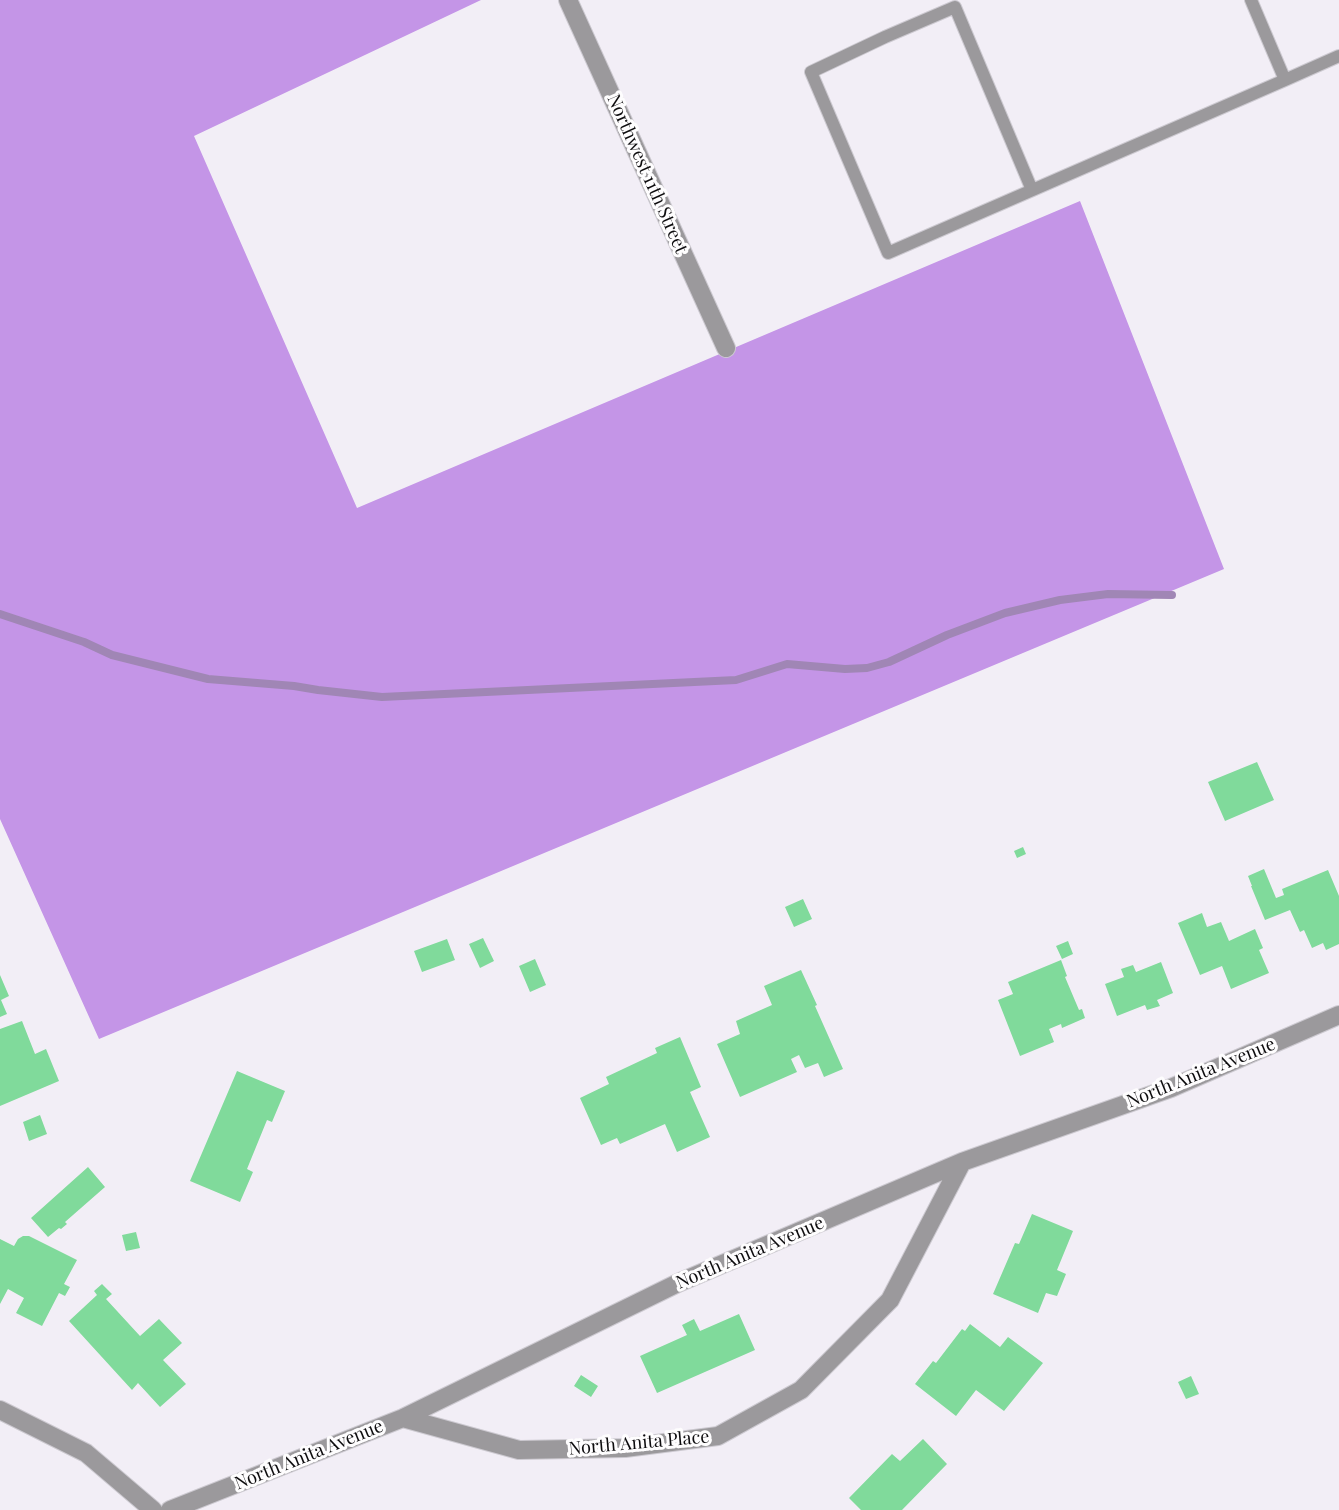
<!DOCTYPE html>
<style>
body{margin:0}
canvas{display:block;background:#f2eef6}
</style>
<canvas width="1339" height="1510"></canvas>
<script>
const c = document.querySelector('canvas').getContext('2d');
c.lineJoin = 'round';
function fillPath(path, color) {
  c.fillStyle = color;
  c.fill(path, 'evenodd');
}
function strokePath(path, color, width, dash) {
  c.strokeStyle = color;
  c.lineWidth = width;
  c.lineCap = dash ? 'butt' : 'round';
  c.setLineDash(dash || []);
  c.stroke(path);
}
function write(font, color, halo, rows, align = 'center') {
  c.font = font + ' "Playfair Display",serif';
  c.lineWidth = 6;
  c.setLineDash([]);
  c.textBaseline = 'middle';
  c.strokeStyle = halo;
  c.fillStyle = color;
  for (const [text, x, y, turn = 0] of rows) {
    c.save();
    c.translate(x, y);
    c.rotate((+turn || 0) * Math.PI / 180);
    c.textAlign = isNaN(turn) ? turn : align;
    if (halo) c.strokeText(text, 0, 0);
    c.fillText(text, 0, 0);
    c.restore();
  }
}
fillPath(new Path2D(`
 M0,0h481l-287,136 163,372 723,-307 144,368 -1125,470 -99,-220z`), '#c495e7');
strokePath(new Path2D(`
 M0,614l84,28 28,13 96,24 86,7 24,4 64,7 354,-17 51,-16 58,5 22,-1 22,-6 58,-27 58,-22 55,-13 48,-6 64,1`), '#a086b5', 8);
fillPath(new Path2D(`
 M1257,762l17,38 -49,21 -17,-39z
 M1023,847l3,7 -9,4 -3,-7z
 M1264,869l12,29 8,-3 -2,-6 46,-19 11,26v48l-13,6 -3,-7 -11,5 -8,-18 -4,2 -10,-22 -25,10 -14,-34h1l-4,-10z
 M803,899l9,20 -18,8 -9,-20z
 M1202,913l5,14 14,-5 8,19 26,-12 8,19 -4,2 10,23 -38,16 -9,-23 -22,9 -22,-52z
 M483,938l11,23 -14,7 -11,-24z
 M447,939l8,21 -33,12 -8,-21z
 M1068,941l5,13 -11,5 -6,-13z
 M535,959l11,26 -16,7 -11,-26z
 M1061,960l6,16 -2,1 14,33 3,-1 3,9 -23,10 -1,-4 -12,5 5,13 -34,14 -22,-56 15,-6 -5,-12z
 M1161,962l12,31 -16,7 3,6 -13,4 -2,-5 -28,11 -12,-32 19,-7 -3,-8 12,-4 3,7z
 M801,970l16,35 -2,1 28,63 -19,8 -6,-14 -13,5 -6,-13 -8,4 6,13 -57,25 -23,-53 23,-10 -4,-13 36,-16 -8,-19z
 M0,975l9,21 -8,4 6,14 -7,3z
 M22,1021l13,33 11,-5 13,32 -59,25v-77z
 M680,1037l21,50 -11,5 20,45 -33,15 -12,-28 -45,20 -3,-6 -16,7 -21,-47 29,-14 -3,-7 51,-24 -2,-5z
 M237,1071l48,20 -13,31 -5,-2 -20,49 6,3 -13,30 -50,-21z
 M40,1115l7,19 -18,7 -6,-19z
 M88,1167l17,20 -40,35 2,2 -6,5 -2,-1 -11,9 -17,-19z
 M1032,1214l41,17 -16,39 9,4 -9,22 -11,-3 -8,20 -45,-19 22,-51 4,1z
 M136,1232l4,16 -14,3 -4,-16z
 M23,1236h6l48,24 -13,24 6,3 -5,9 -6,-3 -17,33 -26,-13 8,-15 -16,-9 -8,15v-65l14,7 4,-7z
 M102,1284l10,10 -6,5 34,37 19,-17 23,24 -19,17 23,24 -26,23 -22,-24 -6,7 -63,-69 28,-26 -3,-4z
 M739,1314l16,36 -98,43 -17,-37 47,-21 -5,-10 12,-6 6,12z
 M970,1324l30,23 8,-10 35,26 -39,48 -28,-21 -20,26 -41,-32 18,-23 3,2 26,-34 3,2z
 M581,1375l17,11 -7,11 -17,-11z
 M1191,1376l8,18 -13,5 -8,-17z
 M923,1439l24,25 -45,46h-41l-12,-12 43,-44 8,7z`), '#80da9b');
const lane = new Path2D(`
 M1251,0l34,80 54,-24
 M1032,190l-77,-183 -70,30 -74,35 77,181 397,-173`);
const street = new Path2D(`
 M568,0l158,348
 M0,1410l86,43 67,57
 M403,1418l116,32 106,-2 93,-12 83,-46 89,-90 72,-138
 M170,1510l233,-92 275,-135 284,-121 209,-74 168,-73`);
strokePath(lane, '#cdcad1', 14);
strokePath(street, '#cdcad1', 20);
strokePath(lane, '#9b999c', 12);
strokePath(street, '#9b999c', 18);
write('18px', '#0d0c0e', '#fefdfe', [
 ["Northwest 11th Street",647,174,66],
 ["North Anita Avenue",1201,1073,-22],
 ["North Anita Avenue",750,1253,-23],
 ["North Anita Place",639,1443,-5],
 ["North Anita Avenue",309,1455,-22]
]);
</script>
